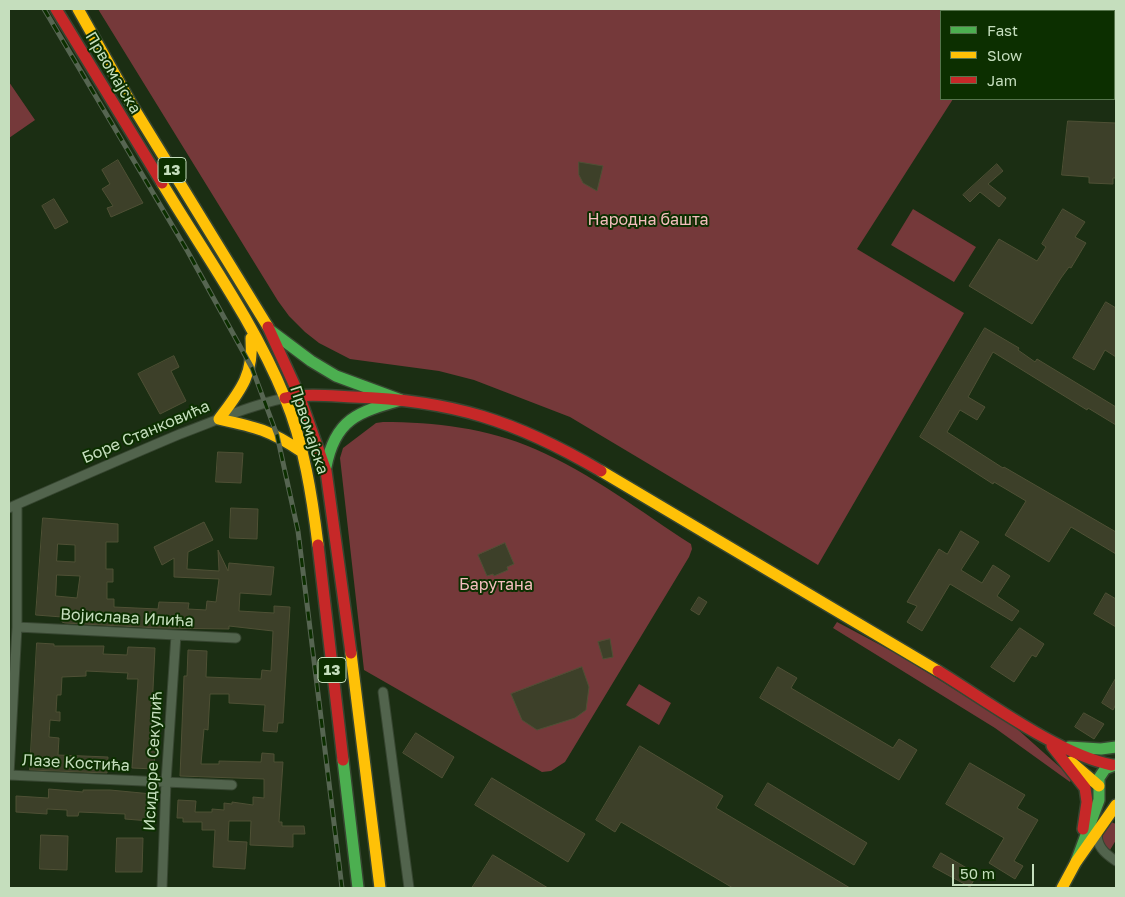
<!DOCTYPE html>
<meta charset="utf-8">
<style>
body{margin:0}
#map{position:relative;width:1125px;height:897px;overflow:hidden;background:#1b2e13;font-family:"Golos Text",sans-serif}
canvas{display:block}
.frame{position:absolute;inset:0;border:10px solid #c5debd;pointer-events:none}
.legend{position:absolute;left:940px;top:10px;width:175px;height:90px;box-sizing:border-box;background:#0c2f00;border:1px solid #56754c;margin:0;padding:6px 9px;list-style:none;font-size:15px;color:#c5debd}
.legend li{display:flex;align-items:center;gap:10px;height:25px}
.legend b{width:25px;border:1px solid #56754c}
.scale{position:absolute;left:952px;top:864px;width:82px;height:22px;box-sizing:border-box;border:2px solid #c5debd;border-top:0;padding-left:6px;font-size:15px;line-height:18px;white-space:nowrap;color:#c5debd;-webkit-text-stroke:4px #0c2f00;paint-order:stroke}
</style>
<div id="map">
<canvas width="1125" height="897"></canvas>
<div class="frame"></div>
<ul class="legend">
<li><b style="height:6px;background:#4caf50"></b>Fast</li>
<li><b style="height:6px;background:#ffc107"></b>Slow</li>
<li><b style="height:6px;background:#c62828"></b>Jam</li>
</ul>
<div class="scale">50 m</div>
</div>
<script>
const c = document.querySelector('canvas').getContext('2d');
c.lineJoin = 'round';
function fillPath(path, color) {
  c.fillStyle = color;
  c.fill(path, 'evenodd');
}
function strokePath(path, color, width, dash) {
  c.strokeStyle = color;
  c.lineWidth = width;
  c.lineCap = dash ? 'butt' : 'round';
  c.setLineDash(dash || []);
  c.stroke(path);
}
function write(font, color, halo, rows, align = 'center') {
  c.font = font + ' "Golos Text",sans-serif';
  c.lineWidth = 4;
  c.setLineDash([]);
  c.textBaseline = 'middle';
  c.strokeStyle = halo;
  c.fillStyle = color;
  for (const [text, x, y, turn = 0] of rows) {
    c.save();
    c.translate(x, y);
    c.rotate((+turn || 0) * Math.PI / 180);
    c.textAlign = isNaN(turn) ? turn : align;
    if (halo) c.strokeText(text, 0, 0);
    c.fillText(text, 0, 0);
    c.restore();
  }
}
fillPath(new Path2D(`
 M98,9h1018v30h-2v-28h-173v88h12l-96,150 107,64 -146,252 -248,-148 -96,-37 -35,-9 -89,-12 -31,-16 -14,-11 -16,-16 -11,-15z
 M9,82l26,38 -26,18z
 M913,209l63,38 -22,35 -63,-37z
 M383,422c52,0 104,6 152,27 56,24 106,63 156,95l1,5 -3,8 -124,205 -14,9 -9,1 -178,-102 -24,-212 3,-10 33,-25z
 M837,622l64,34 114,71 57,51 -2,4 -75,-54 -162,-100z
 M639,684l32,19 -12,22 -33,-20z
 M1109,821l7,3v16l-6,10c-12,-8 -7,-19 -1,-29z`), '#75393a');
const building = new Path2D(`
 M1068,121l48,2v55h-3v6l-24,-1v-6l-27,-2z
 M118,160l25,43 -32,14 -4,-9 6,-2 -11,-17 8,-5 -8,-14z
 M579,162l24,4 -6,25 -14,-8 -4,-8z
 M997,164l6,7 -15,13 18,14 -7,9 -19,-15 -10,10 -7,-7z
 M54,199l14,23 -13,7 -13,-23z
 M1063,209l22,13 -10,15 11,6 -15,25 -2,-1 -8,11 -29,46 -63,-38 30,-47 38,22 9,-14 -4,-3z
 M1106,302l10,6v49l-11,-7 -11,20 -21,-12z
 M985,328l34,20 -1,2 17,12 2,-3 79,48v18l-28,-17 -1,2 -94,-58 -25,45 17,10 -8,13 -17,-10 -13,22 56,36 1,-1 112,65v22l-45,-27 -22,35 -44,-27 21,-34 -32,-19 -1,2 -73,-47z
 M174,356l5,11 -8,4 15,30 -26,13 -22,-40z
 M218,452l25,1 -2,30 -25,-1z
 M231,508l27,1 -1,30 -27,-1z
 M43,518l75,6v18h-12v27h7v13h-6v17h7v8l44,2 1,-7 30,1 -1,6 18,1 1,-9 9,1 3,-23 -45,-2v-19l-12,7 -8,-18 50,-25 9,18 -25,12 -1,17 32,2 -1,-21 10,21 1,-8 45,4 -3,28 -31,-2 -1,18 35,2v-7l16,1 -7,116h-5l-1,9 -14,-1 2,-26 -36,-2v-9h-19l-2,36 -4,-1 -3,35h18v-3l42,1 1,-9 12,1v8h9l-4,60h3v4h22l1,8h-12v13l-43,-2 1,-24h-22l-1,20 19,1 -2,27 -32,-2 2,-37h-13v-8h-19v-4h-6l1,-18 18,1 -1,11h17v-3l12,1v-7l8,1v-2l21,3v-8l11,1v-19l-84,-3 4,-100h3l1,-26 19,1 -1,26 55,2 1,-9 9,1 2,-40 -44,-5v3l-71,-1 -93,-5 -3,-1v-5l-26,-2zM58,544l17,1v17l-18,-1zM57,575l23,1 -3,22 -21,-2z
 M961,531l18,11 -18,28 21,13 11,-18 17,11 -13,20 22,15 -7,10 -62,-37 -28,47 -15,-9 10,-16 -10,-4 32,-53 8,5z
 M505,543l9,21 -7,3 1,3 -14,6 -1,-2 -6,2 -9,-21z
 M1106,593l10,6v28l-22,-13z
 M699,597l8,5 -8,13 -8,-5z
 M1020,628l24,16 -8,13 -4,-2 -18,27 -23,-15z
 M610,639l3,18 -10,2 -5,-17z
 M37,643l17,1v2h50l-1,8 24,1 1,-8 27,1 -5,103h5l-1,18 -22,-1 6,-89h-11l1,-6 -42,-2v5l-24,1 -1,18h-4l-1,17h4v9l-10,-1 -1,17 10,1 -1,17 50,2 -1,16 -77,-3z
 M582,667l7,20 -3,23 -11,8 -38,12 -15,-10 -11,-26z
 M778,667l19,11 -6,10 102,60 6,-9 18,11 -18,30 -139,-82z
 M1116,678v26l-3,6 -11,-7z
 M1084,713l20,11 -10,15 -19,-12z
 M416,733l38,24 -12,21 -39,-25z
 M640,746l83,50 -7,12 134,80h-117l-112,-66 -6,10 -19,-12z
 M970,763l55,32 -8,13 21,12 -24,41 9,5 -8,13 -26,-16 15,-25 -58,-34z
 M492,778l93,56 -17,28 -93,-57z
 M768,783l99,60 -13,22 -99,-60z
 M49,789l34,3v-2h27l42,4 -2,27 -25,-2v-5l-46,-2 -1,4h-11v-6l-20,-1v5l-31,-2v-16l32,2z
 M41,835l27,1 -1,34 -27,-1z
 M117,838h26l-1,34h-26z
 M941,853l36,21 -7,13 -37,-20z
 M493,855l55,33h-76z`);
fillPath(building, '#3d4029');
strokePath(building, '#4f5035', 1);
const street = new Path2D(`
 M17,505v122l-8,148 223,10
 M9,508c57,-25 114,-50 171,-74 35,-13 68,-28 105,-36
 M17,627l219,11
 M383,692l26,196
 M1097,830c-1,16 7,23 19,31
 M162,888l4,-106 10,-147`);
const fast = new Path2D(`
 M271,331l40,30 25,15 65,24
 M326,467c9,-48 32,-55 75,-67
 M1069,747l32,2 15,-2
 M343,760l15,128
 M1076,862l23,-62v-22l6,-9 10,-4`);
const slow = new Path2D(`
 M78,9l54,96 136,222
 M162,183c42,70 92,139 123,215 19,46 27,98 33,147
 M251,338c3,37 -11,53 -32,81 37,8 51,11 83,33
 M601,471l337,200
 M351,653l29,235
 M1071,762l28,24
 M1062,888l14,-26 40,-57`);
const jam = new Path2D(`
 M56,9l106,174
 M268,327l31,68 27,76 25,182
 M285,398c22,-5 46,-2 68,-1 99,3 163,24 248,74
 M318,545l25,215
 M938,671c49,30 120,83 174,94
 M1052,746l33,42 2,14 -4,27`);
strokePath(street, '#374631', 11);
strokePath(fast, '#374631', 14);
strokePath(slow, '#374631', 14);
strokePath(jam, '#374631', 14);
strokePath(street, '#52644d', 9);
strokePath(fast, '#4caf50', 11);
strokePath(slow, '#ffc107', 11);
strokePath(jam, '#c62828', 11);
const rail = new Path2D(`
 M44,9l144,243 64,116 25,67 21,96 44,357`);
strokePath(rail, '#566551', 5);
strokePath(rail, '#0c2f00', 3, [9]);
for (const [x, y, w] of [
 [172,170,28],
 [332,670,28]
]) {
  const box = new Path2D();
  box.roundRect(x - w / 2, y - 12.5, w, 25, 4);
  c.fillStyle = '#0c2f00';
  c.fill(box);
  strokePath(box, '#c5debd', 1);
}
write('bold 15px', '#c5debd', null, [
 ["13",172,170],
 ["13",332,670]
]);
write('16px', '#c5debd', '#0c2f00', [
 ["Првомајска",113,73,59],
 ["Првомајска",309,430,72],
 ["Боре Станковића",146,432,-23],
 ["Војислава Илића",127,618,3],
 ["Исидоре Секулић",153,761,-87],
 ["Лазе Костића",76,763,3]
]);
write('16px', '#f5bebe', '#0c2f00', [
 ["Народна башта",648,220],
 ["Барутана",496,585]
]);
</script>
